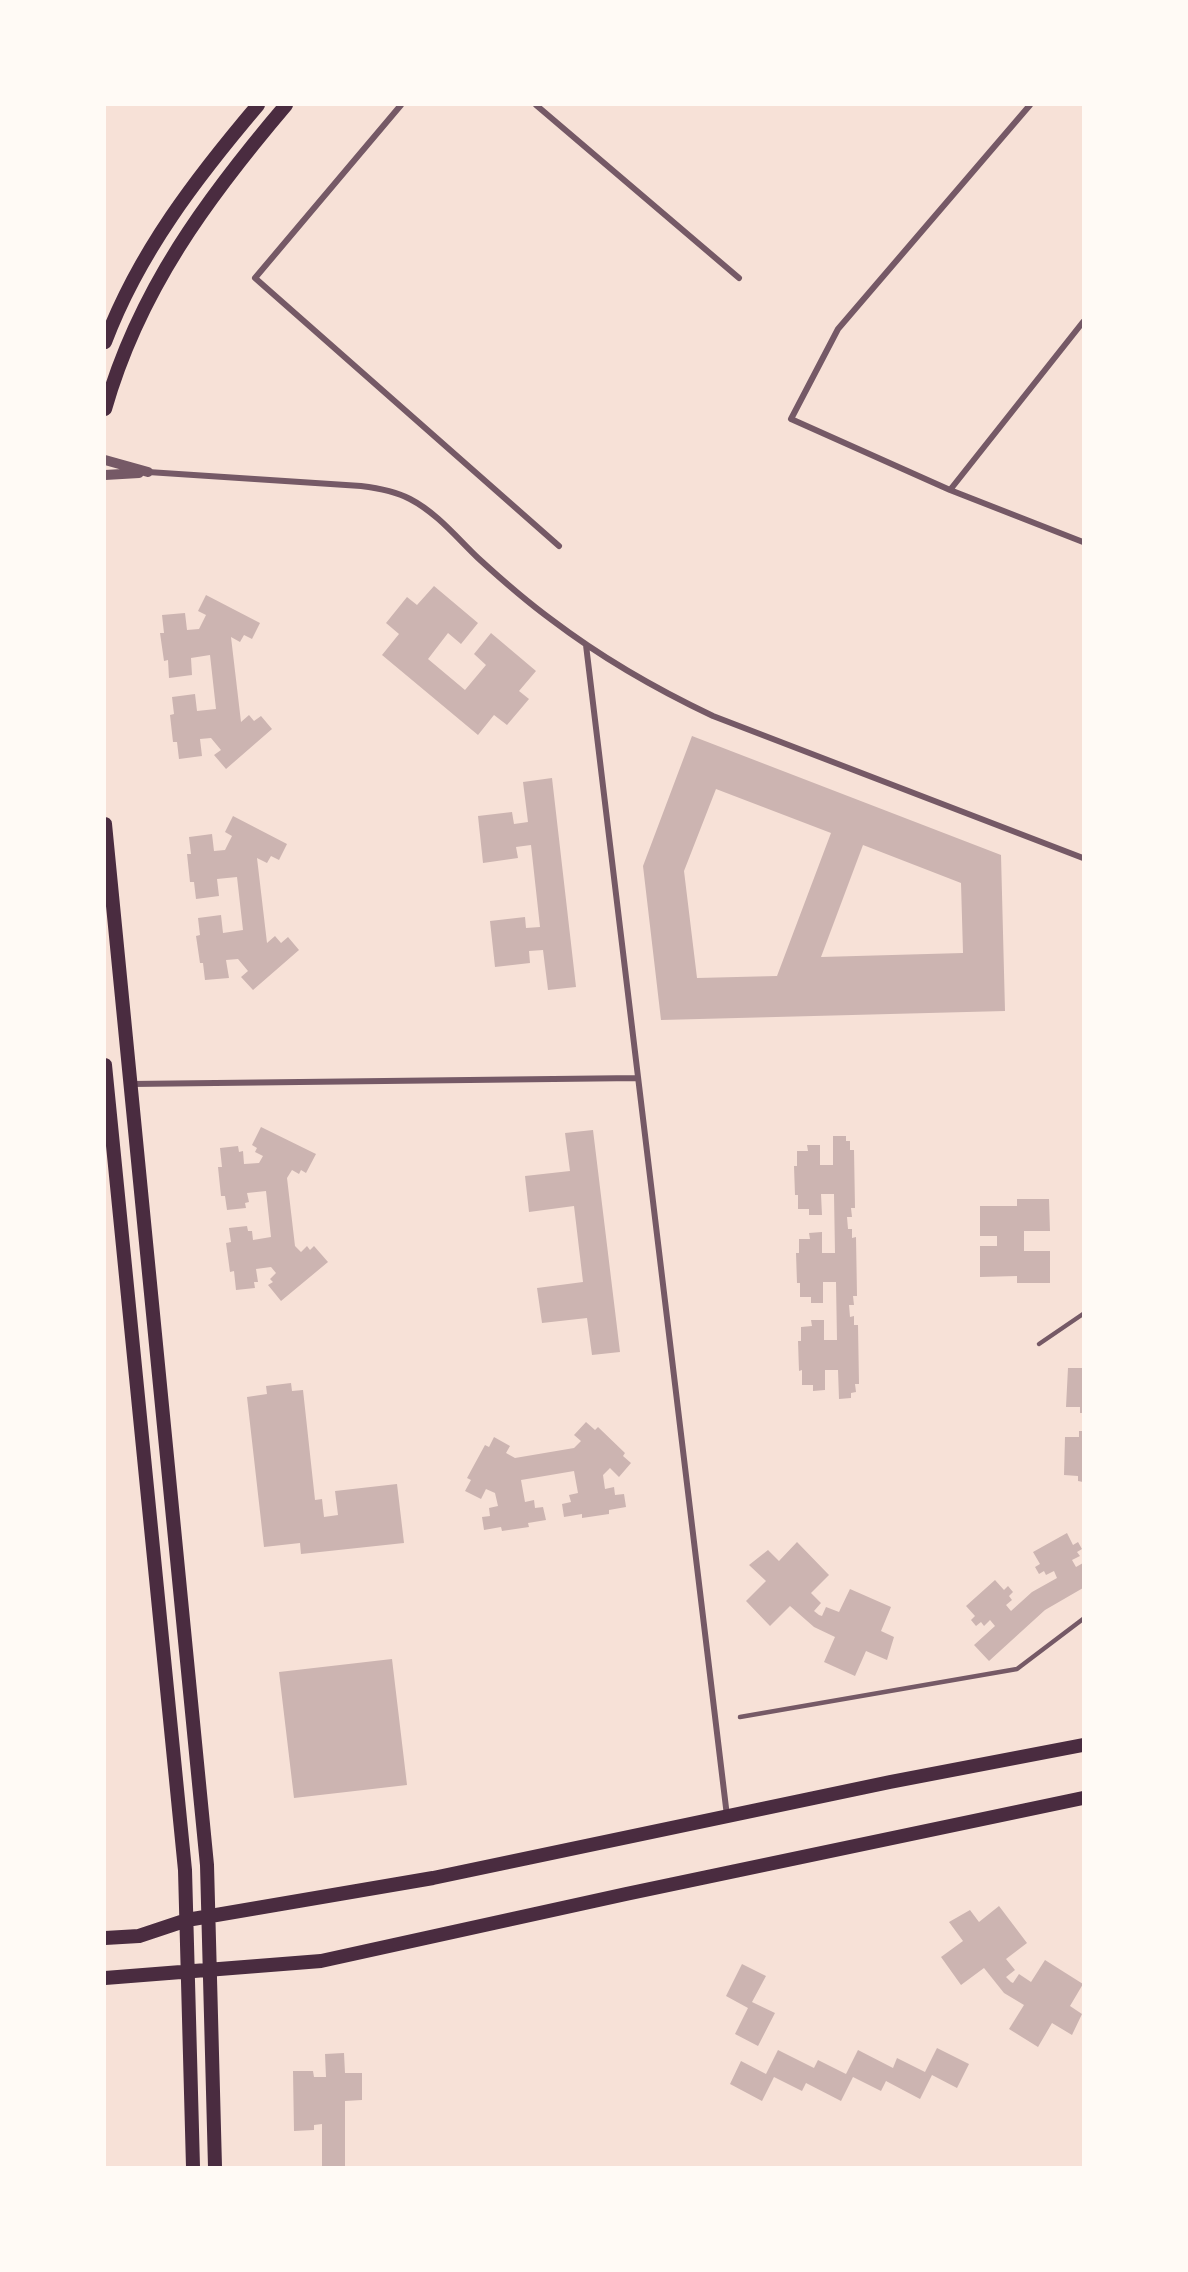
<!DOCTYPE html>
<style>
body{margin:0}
#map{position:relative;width:1188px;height:2272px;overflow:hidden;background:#f7e1d7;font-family:"Nunito Sans",sans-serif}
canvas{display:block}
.frame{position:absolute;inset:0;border:106px solid #fffaf5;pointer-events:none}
</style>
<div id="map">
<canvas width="1188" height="2272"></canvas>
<div class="frame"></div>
</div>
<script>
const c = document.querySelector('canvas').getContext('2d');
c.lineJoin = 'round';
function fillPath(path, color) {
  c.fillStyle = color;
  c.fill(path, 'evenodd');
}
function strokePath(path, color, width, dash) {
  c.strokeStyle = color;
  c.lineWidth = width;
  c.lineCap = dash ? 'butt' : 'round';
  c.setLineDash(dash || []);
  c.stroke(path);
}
fillPath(new Path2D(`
 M434,586l44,37 -17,21 -13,-11 -20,26 37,31 21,-25 -12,-11 17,-21 45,38 -17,20 10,8 -22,26 -13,-10 -16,20 -96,-80 17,-21 -13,-11 21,-26 10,8z
 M206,595l54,28 -8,16 -8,-4 -4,7 -9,-5 10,85 8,-7 5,6 7,-5 11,13 -46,40 -12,-14 7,-5 -10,-12 -11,1 2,17 -23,3 -2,-17h-4l-3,-27 4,-1 -2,-17 23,-3 2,17 19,-2 -6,-54 -19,3 1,17 -23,3 -1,-18 -4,1 -4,-28h4l-2,-18 23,-2 2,17 12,-1 7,-14 -8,-4z
 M692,736l309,119 4,156 -344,9 -18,-154zM716,789l115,44 -54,143 -80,2 -13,-107zM863,845l98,38 2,70 -142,4z
 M552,778l24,209 -28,3 -5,-40 -14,1 1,12 -35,4 -5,-46 35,-4 1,11 14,-1 -9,-82 -15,2 2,11 -35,5 -5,-47 34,-4 2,12 14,-2 -5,-40z
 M233,816l54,28 -8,16 -8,-4 -4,7 -10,-5 10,85 8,-7 6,7 7,-6 11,13 -46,40 -12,-13 7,-6 -10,-12 -12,1 3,18 -24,2 -2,-17h-3l-4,-27 4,-1 -2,-17 23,-3 2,18 20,-3 -6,-53 -20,2 2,17 -23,3 -2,-17h-4l-3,-28h4l-2,-17 23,-3 2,17 11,-1 7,-14 -7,-4z
 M261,1127l55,27 -10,19 -5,-3 -2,4 -7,-4 -5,8 8,68 6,6 6,-6 3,4 4,-4 14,16 -47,39 -13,-16 5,-3 -3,-3 6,-6 -5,-6 -15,2 2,13h-4l1,6 -19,2 -2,-19 -4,1 -4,-29 5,-1 -2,-14 18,-2 1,5h4l1,9 18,-3 -5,-46 -19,2 2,9 -4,1 1,5 -19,2 -2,-14h-4l-3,-29h4l-2,-19 18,-2 1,6 4,-1 1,13 15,-1 4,-7 -8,-4 2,-4 -5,-3z
 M593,1130l27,222 -28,3 -5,-37 -45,5 -5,-35 46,-6 -9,-76 -45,6 -4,-36 45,-5 -5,-38z
 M833,1136h13v5h4v9h4l1,58h-4l1,9h-5l1,12h4v9l4,-1 1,59h-4l1,9h-5l1,12 4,-1v9h4l1,59h-4l1,8 -5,1v5l-12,1 -1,-29h-13v20l-12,1v-6h-11v-15l-3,1 -1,-30h3v-14l11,-1 -1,-6h13v20h13l-1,-58h-13v21h-12v-6h-11v-14h-3l-1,-30h3v-14h11l-1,-6 13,-1v21h13l-1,-59h-13l1,21h-13v-6h-11v-14h-3l-1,-29h3v-15h11l-1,-6h13v20h13z
 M1017,1199h32l1,32h-26v20h26v32h-33v-7l-37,1v-31h17v-10h-17v-30h37z
 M1068,1368h15v45h-3v-6h-14z
 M291,1383l1,8 11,-1 12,110 7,-1 2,18 14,-2 -3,-24 62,-7 7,59 -103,11 -1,-11 -36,4 -17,-150 20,-3 -1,-8z
 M586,1422l9,8 3,-3 27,26 -2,3 8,7 -12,14 -9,-9 -7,7 2,14 9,-2 1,8 9,-1 2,13 -17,3v4l-27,4v-4l-18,3 -2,-13 9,-2 -2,-7 9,-2 -4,-22 -53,9 4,22 9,-2 1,8 8,-1 3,13 -18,3 1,4 -27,4 -1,-4 -17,3 -2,-13 8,-1 -1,-8 9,-2 -3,-13 -9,-4 -5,10 -16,-8 6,-11 -4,-2 18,-33 4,2 5,-10 16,9 -4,7 9,5 59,-10 7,-7 -7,-6z
 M1079,1431h4v51l-5,-1v-5l-14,-1 1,-38h14z
 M1067,1533l6,12 5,-3 4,7 -5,3 3,4 -8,4 4,7 7,-4v25l-38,22 -56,51 -15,-16 21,-19 -5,-6 -6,6 -3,-4 -5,4 -5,-6 4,-4 -9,-10 29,-26 9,10 4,-4 5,6 -4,4 3,4 -6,5 5,6 21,-19 25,-14 -3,-7 -8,4 -2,-4 -5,3 -4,-7 5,-3 -7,-12z
 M797,1542l32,33 -18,18 10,10 -7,8 5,4 3,1 4,-9 13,5 11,-23 41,18 -10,24 13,6 -7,23 -21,-9 -11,25 -31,-14 11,-25 -21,-10 -24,-21 -20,20 -24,-25 20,-20 -17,-16 19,-15 11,11z
 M392,1659l15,126 -113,13 -15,-126z
 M999,1906l28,37 -21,16 9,11 -9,7 5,5 2,1 6,-9 12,8 14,-22 38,24 -13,22 12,8 -10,21 -20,-12 -14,24 -29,-18 15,-24 -20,-12 -20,-25 -23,17 -20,-28 22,-16 -14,-19 21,-12 9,12z
 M742,1964l24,12 -14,26 23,11 -17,33 -23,-12 13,-26 -22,-12z
 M937,2048l32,16 -12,24 -25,-13 -12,24 -34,-18 -5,10 -28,-14 -12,24 -35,-18 -4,8 -28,-14 -12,24 -32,-17 11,-23 25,13 12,-24 36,18 4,-8 28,14 12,-24 35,18 4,-10 28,14z
 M344,2053l1,20h17v27l-17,1v66h-23v-43l-8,1v5l-20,1 -1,-60h20l1,6h12l-1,-23z`), '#ccb4b1');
strokePath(new Path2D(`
 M1039,1344l44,-30
 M740,1717l277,-48 66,-50`), '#755966', 4.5);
strokePath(new Path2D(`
 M401,105l-146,173 304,268
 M536,105l203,173
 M1030,105l-192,224 -47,90 159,71 133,52
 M148,472l213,14c17,2 34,5 49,13 27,14 47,39 68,59 24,22 48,43 74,62 50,38 104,69 161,96l370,142
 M950,490l133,-168
 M586,645l141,1171
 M131,1084l507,-6`), '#755966', 6);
strokePath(new Path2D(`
 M105,460l43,12
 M105,475l34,-2`), '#755966', 10);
strokePath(new Path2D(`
 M105,342c34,-90 92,-165 153,-237
 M105,409c34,-119 102,-211 181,-304
 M105,824l102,1041 8,302
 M105,1065l80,805 8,297
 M105,1938l34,-2 48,-16 246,-42 457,-96 193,-37
 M105,1978l216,-17 305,-67 457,-96`), '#4a2c40', 14);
</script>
